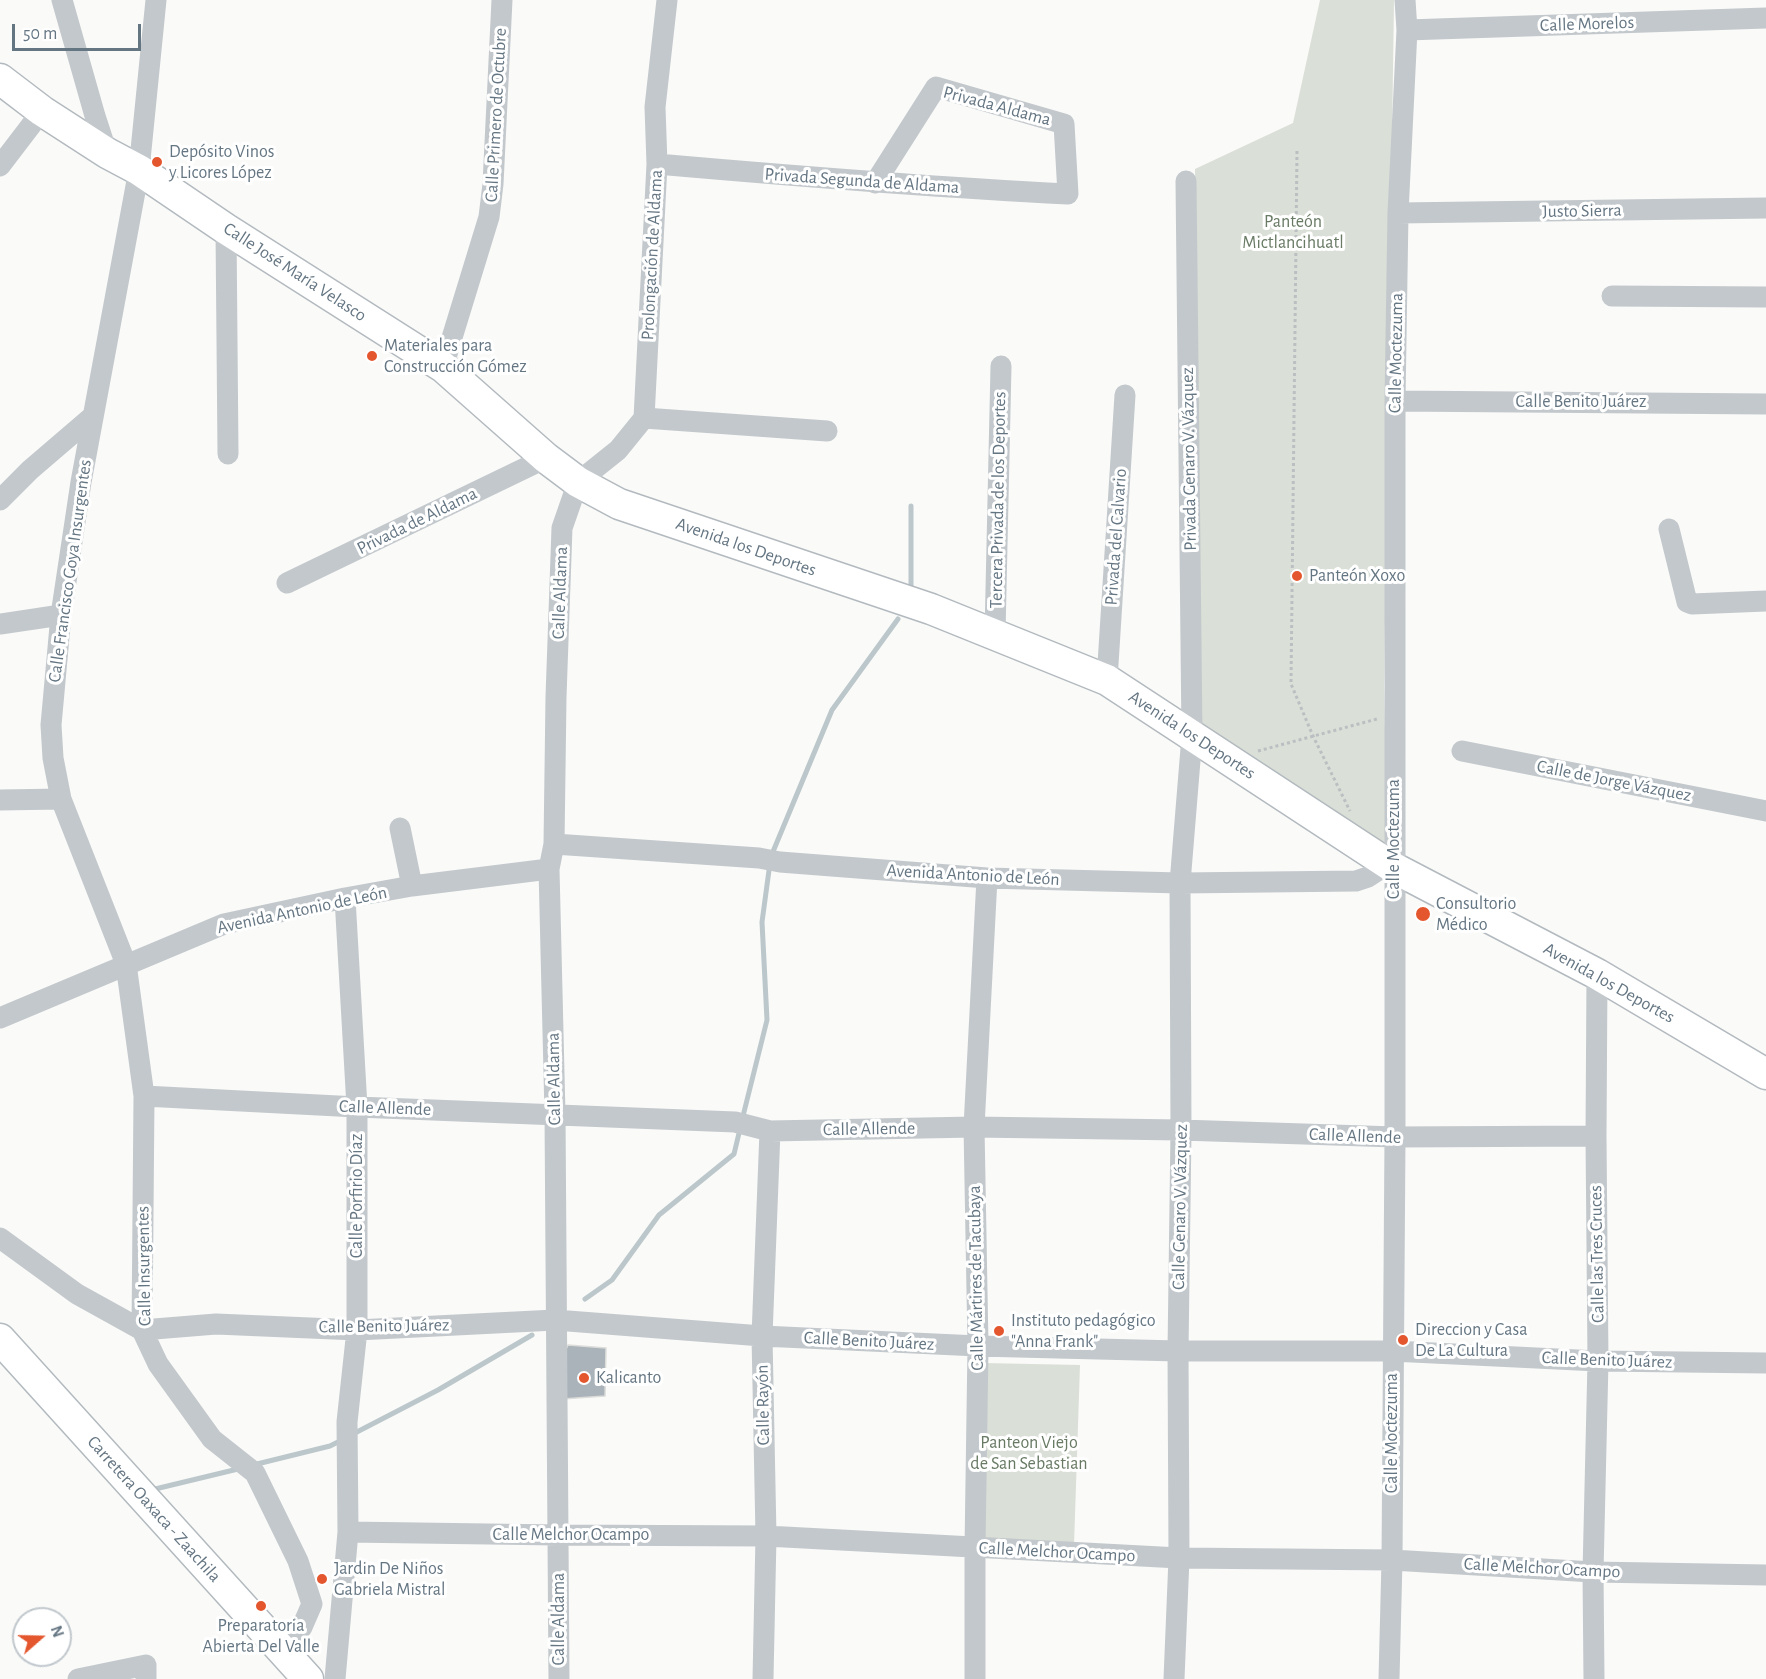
<!DOCTYPE html>
<meta charset="utf-8">
<style>
body{margin:0}
#map{position:relative;width:1766px;height:1679px;overflow:hidden;background:#fafaf8;font-family:"Alegreya Sans",sans-serif}
canvas{display:block}
.north{position:absolute;left:12px;top:1607px;width:60px;height:60px;box-sizing:border-box;background:#fff;border:2px solid #c1c8cd;border-radius:50%;rotate:70deg;font-size:16px;font-weight:700;line-height:24px;text-align:center;color:#657683}
.north::after{content:'';display:block;margin:auto;width:21px;height:27px;background:#e4572e;clip-path:polygon(50% 0,100% 100%,50% 72%,0 100%)}
.scale{position:absolute;left:12px;top:24px;width:129px;height:27px;box-sizing:border-box;border:3px solid #657683;border-top:0;padding-left:8px;font-size:18px;line-height:21px;white-space:nowrap;color:#657683;-webkit-text-stroke:4px #fff;paint-order:stroke}
</style>
<div id="map">
<canvas width="1766" height="1679"></canvas>
<div class="north">N</div>
<div class="scale">50 m</div>
</div>
<script>
const c = document.querySelector('canvas').getContext('2d');
c.lineJoin = 'round';
function fillPath(path, color) {
  c.fillStyle = color;
  c.fill(path, 'evenodd');
}
function strokePath(path, color, width, dash) {
  c.strokeStyle = color;
  c.lineWidth = width;
  c.lineCap = dash ? 'butt' : 'round';
  c.setLineDash(dash || []);
  c.stroke(path);
}
function write(font, color, halo, rows, align = 'center') {
  c.font = font + ' "Alegreya Sans",sans-serif';
  c.lineWidth = 6;
  c.setLineDash([]);
  c.textBaseline = 'middle';
  c.strokeStyle = halo;
  c.fillStyle = color;
  for (const [text, x, y, turn = 0] of rows) {
    c.save();
    c.translate(x, y);
    c.rotate((+turn || 0) * Math.PI / 180);
    c.textAlign = isNaN(turn) ? turn : align;
    if (halo) c.strokeText(text, 0, 0);
    c.fillText(text, 0, 0);
    c.restore();
  }
}
fillPath(new Path2D(`
 M1320,0h74l-10,687 4,177 -196,-128 9,-54 -6,-513 98,-46z
 M983,1363l97,2 -6,180 -94,-3z`), '#dadfd7');
strokePath(new Path2D(`
 M911,586v-80
 M772,854l60,-144 66,-91
 M742,1120l25,-100 -5,-98 8,-59
 M585,1299l27,-19 47,-65 75,-61 6,-25
 M353,1434l85,-44 94,-55
 M253,1465l77,-19 12,-6
 M151,1490l87,-21`), '#bbc7cb', 5);
const building = new Path2D(`
 M568,1345l38,3 -1,48 -43,3 -1,-39z`);
fillPath(building, '#aab3b9');
strokePath(building, '#dcdcda', 1.5);
const secondary = new Path2D(`
 M0,79l42,32 65,42 32,17 87,59 217,138 103,91 32,24 41,22 312,105 176,71 287,188 203,106 169,100
 M0,1339l308,340`);
strokePath(secondary, '#b3babf', 33);
strokePath(new Path2D(`
 M1297,151l-6,533 22,52 37,75
 M1258,751l119,-32`), '#bbbfc2', 3, [3, 3]);
strokePath(new Path2D(`
 M62,0l33,116 12,37
 M156,0l-17,170 -58,312 -20,133 -10,110 2,33 8,41 65,165 18,132 -2,234 16,34 54,75 43,34 43,88 14,43 -10,23 -18,25
 M1407,30l359,-12
 M657,164c137,12 273,23 411,30l-4,-70 -128,-37 -61,96
 M0,166l42,-55
 M1398,213l368,-5
 M226,229l2,225
 M1612,296l154,1
 M443,367l46,-150 4,-33 9,-184
 M1395,401l371,3
 M644,418l183,13
 M0,500l30,-30 63,-54
 M1669,529l18,73 5,2 74,-3
 M287,583l259,-125
 M0,624l61,-9
 M995,634l6,-268
 M1107,680l18,-285
 M1462,751l304,60
 M0,800l61,-1
 M400,828l12,58
 M554,844l205,14 21,4 207,16 193,5 176,-2 12,-4 20,-13
 M0,1018l224,-94 121,-26 67,-12 137,-17
 M144,1096l213,11 378,15 35,9 204,-4 207,3 214,7 201,-1
 M0,1238l77,56 65,36 74,-6 141,6 198,-10 207,16 216,10 200,5h214l206,10 168,2
 M348,1532l210,3 208,1 413,22 213,2 201,12 173,3
 M78,1679l68,-14v14
 M335,1679l13,-147 -1,-110 10,-92v-223l-12,-209
 M559,1679l-4,-565 -6,-245 5,-25 2,-147 6,-169 16,-46 40,-32 26,-32 13,-254 -2,-57 12,-107
 M763,1679l3,-143 -4,-200 8,-205
 M975,1679v-131l3,-202 -4,-219 13,-249
 M1174,1679l5,-121 -1,-207 3,-221 -1,-247 12,-147 -6,-555
 M1389,1679l3,-119 3,-423v-736l3,-188 9,-183 -2,-30
 M1594,1679l-1,-107 5,-211 -2,-225 1,-162`), '#c3c8cc', 21);
strokePath(secondary, '#fff', 30);
for (const [x, y, r, color] of [
 [157,162,6,"#e4572e"],
 [372,356,6,"#e4572e"],
 [1297,576,6,"#e4572e"],
 [1423,914,8,"#e4572e"],
 [999,1331,6,"#e4572e"],
 [1403,1340,6,"#e4572e"],
 [584,1378,6,"#e4572e"],
 [322,1579,6,"#e4572e"],
 [261,1606,6,"#e4572e"]
]) {
  const dot = new Path2D();
  dot.arc(x, y, r, 0, 2 * Math.PI);
  c.fillStyle = color;
  c.fill(dot);
  strokePath(dot, '#fff', 2);
}
write('18px', '#657683', '#fff', [
 ["Calle Morelos",1587,24,-2],
 ["Privada Aldama",997,106,15],
 ["Calle Primero de Octubre",496,115,-87],
 ["Privada Segunda de Aldama",862,181,4],
 ["Justo Sierra",1582,211,-1],
 ["Prolongación de Aldama",652,255,-87],
 ["Calle José María Velasco",295,272,33],
 ["Calle Moctezuma",1396,353,-89],
 ["Calle Benito Juárez",1581,402],
 ["Privada Genaro V. Vázquez",1189,459,-91],
 ["Tercera Privada de los Deportes",998,500,-89],
 ["Privada de Aldama",417,521,-26],
 ["Privada del Calvario",1116,537,-86],
 ["Avenida los Deportes",746,547,19],
 ["Calle Francisco Goya Insurgentes",70,571,-82],
 ["Calle Aldama",560,593,-88],
 ["Avenida los Deportes",1192,735,33],
 ["Calle de Jorge Vázquez",1614,781,11],
 ["Calle Moctezuma",1394,839,-90],
 ["Avenida Antonio de León",973,875,3],
 ["Avenida Antonio de León",302,910,-12],
 ["Avenida los Deportes",1609,983,29],
 ["Calle Aldama",554,1079,-91],
 ["Calle Allende",385,1108,2],
 ["Calle Allende",869,1129,-1],
 ["Calle Allende",1355,1136,2],
 ["Calle Porfirio Díaz",357,1196,-90],
 ["Calle Genaro V. Vázquez",1180,1207,-89],
 ["Calle las Tres Cruces",1597,1254,-91],
 ["Calle Insurgentes",144,1266,-91],
 ["Calle Mártires de Tacubaya",976,1278,-91],
 ["Calle Benito Juárez",384,1326,-1],
 ["Calle Benito Juárez",869,1341,3],
 ["Calle Benito Juárez",1607,1360,2],
 ["Calle Rayón",763,1405,-91],
 ["Calle Moctezuma",1392,1433,-90],
 ["Carretera Oaxaca - Zaachila",154,1509,48],
 ["Calle Melchor Ocampo",571,1535],
 ["Calle Melchor Ocampo",1057,1552,3],
 ["Calle Melchor Ocampo",1542,1568,3],
 ["Calle Aldama",559,1619,-90]
]);
write('18px', '#657683', '#fff', [
 ["Depósito Vinos",169,152],
 ["y Licores López",169,173],
 ["Materiales para",384,346],
 ["Construcción Gómez",384,367],
 ["Panteón Xoxo",1309,576],
 ["Consultorio",1436,904],
 ["Médico",1436,925],
 ["Instituto pedagógico",1011,1321],
 ["\"Anna Frank\"",1011,1342],
 ["Direccion y Casa",1415,1330],
 ["De La Cultura",1415,1351],
 ["Kalicanto",596,1378],
 ["Jardin De Niños",334,1569],
 ["Gabriela Mistral",334,1590],
 ["Preparatoria",261,1626,"center"],
 ["Abierta Del Valle",261,1647,"center"]
], 'left');
write('18px', '#687a64', '#fff', [
 ["Panteón",1293,222],
 ["Mictlancihuatl",1293,243],
 ["Panteon Viejo",1029,1443],
 ["de San Sebastian",1029,1464]
]);
</script>
